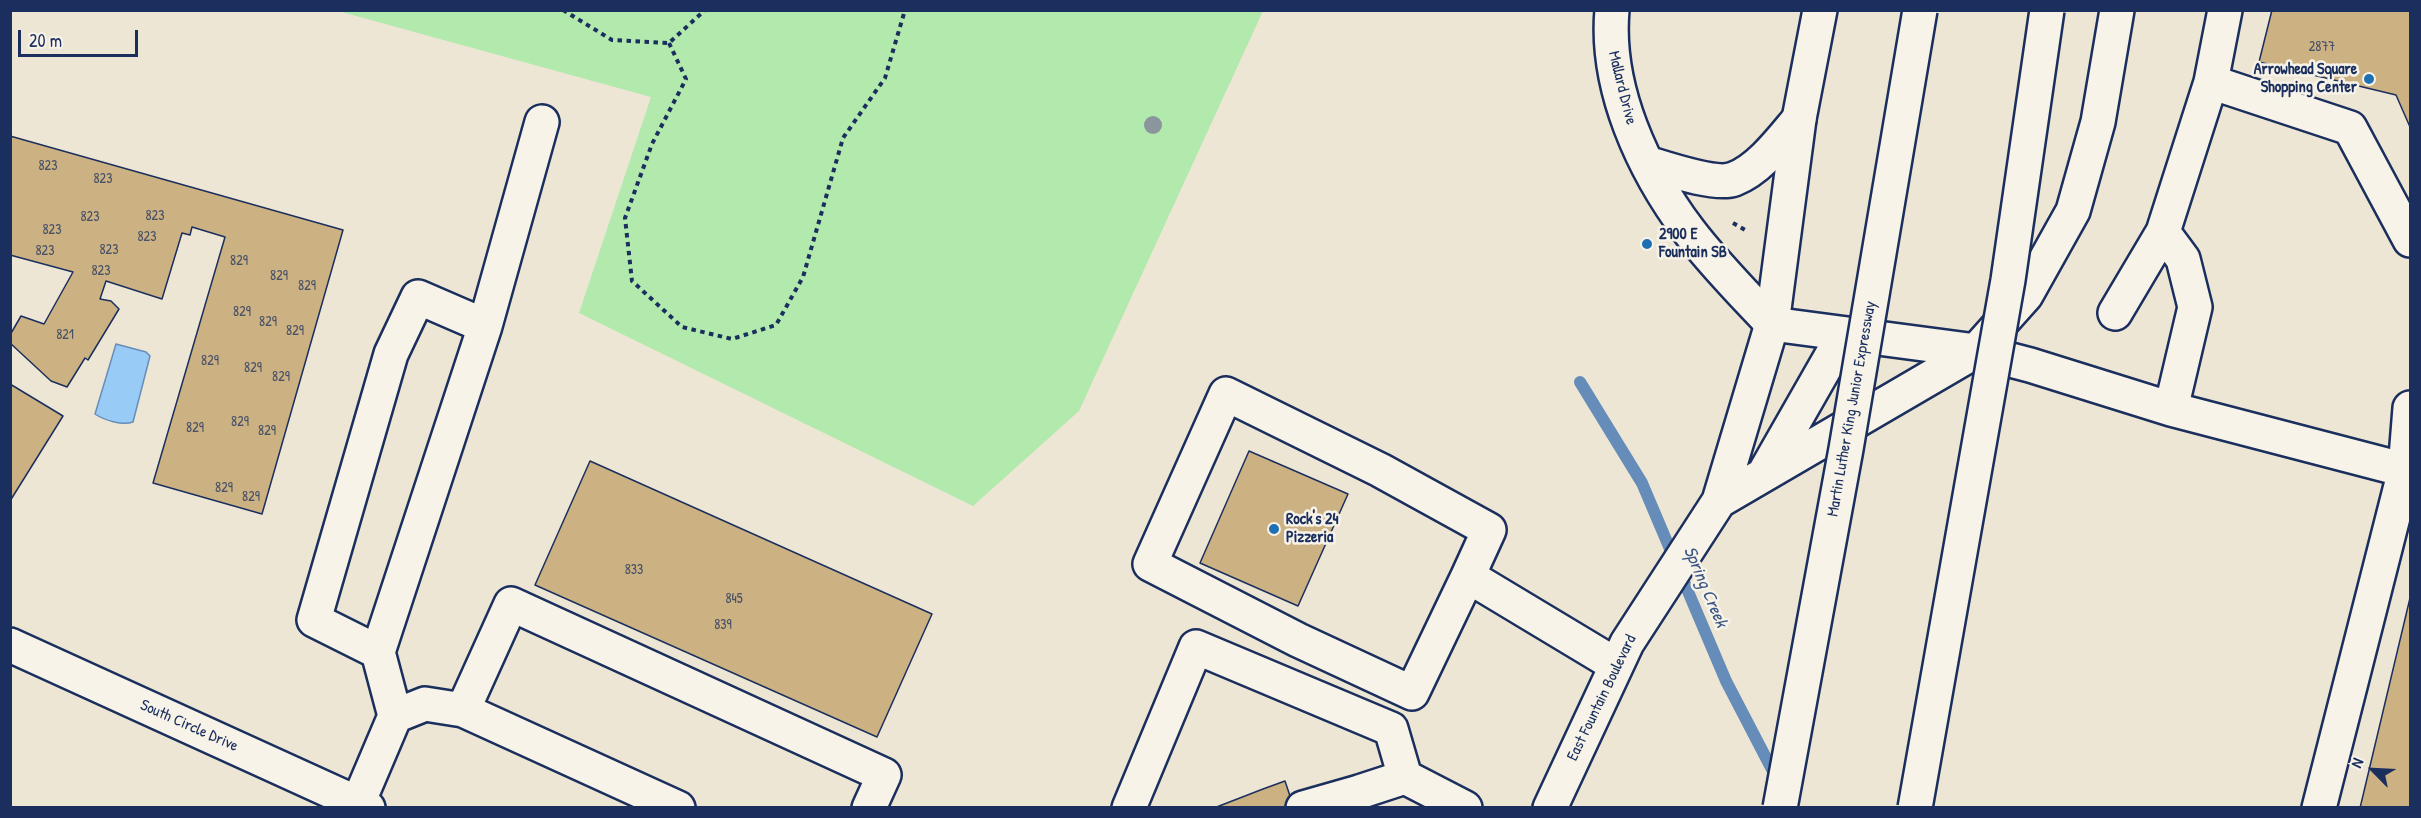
<!DOCTYPE html>
<style>
body{margin:0}
#map{position:relative;width:2421px;height:818px;overflow:hidden;background:#eee6d4;font-family:"Patrick Hand",sans-serif}
canvas{display:block}
.frame{position:absolute;inset:0;border:12px solid #1b2f5e;pointer-events:none}
.north{position:absolute;left:2343px;top:740px;width:60px;height:60px;-webkit-text-stroke:4px #f7f3e8;paint-order:stroke;rotate:294deg;font-size:16px;font-weight:700;line-height:24px;text-align:center;color:#1b2f5e}
.north::after{content:'';display:block;margin:auto;width:21px;height:27px;background:#1b2f5e;clip-path:polygon(50% 0,100% 100%,50% 72%,0 100%)}
.scale{position:absolute;left:18px;top:30px;width:120px;height:27px;box-sizing:border-box;border:3px solid #1b2f5e;border-top:0;padding-left:8px;font-size:18px;line-height:21px;white-space:nowrap;color:#1b2f5e;-webkit-text-stroke:4px #f7f3e8;paint-order:stroke}
</style>
<div id="map">
<canvas width="2421" height="818"></canvas>
<div class="frame"></div>
<div class="north">N</div>
<div class="scale">20 m</div>
</div>
<script>
const c = document.querySelector('canvas').getContext('2d');
c.lineJoin = 'round';
function fillPath(path, color) {
  c.fillStyle = color;
  c.fill(path, 'evenodd');
}
function strokePath(path, color, width, dash) {
  c.strokeStyle = color;
  c.lineWidth = width;
  c.lineCap = dash ? 'butt' : 'round';
  c.setLineDash(dash || []);
  c.stroke(path);
}
function write(font, color, halo, rows, align = 'center') {
  c.font = font + ' "Patrick Hand",sans-serif';
  c.lineWidth = 5;
  c.setLineDash([]);
  c.textBaseline = 'middle';
  c.strokeStyle = halo;
  c.fillStyle = color;
  for (const [text, x, y, turn = 0] of rows) {
    c.save();
    c.translate(x, y);
    c.rotate((+turn || 0) * Math.PI / 180);
    c.textAlign = isNaN(turn) ? turn : align;
    if (halo) c.strokeText(text, 0, 0);
    c.fillText(text, 0, 0);
    c.restore();
  }
}
fillPath(new Path2D(`
 M338,11h925l-184,400 -106,95 -394,-193 72,-216z`), '#b2e9ac');
const water = new Path2D(`
 M116,344l30,8 4,4 -17,66c-11,4 -29,-2 -38,-8z`);
fillPath(water, '#98ccf6');
strokePath(water, '#668db9', 1.5);
strokePath(new Path2D(`
 M1580,382l62,101 84,198 52,100`), '#668db9', 12);
const building = new Path2D(`
 M2272,10h138v117l-14,-32 -137,-33z
 M10,136l333,94 -81,284 -109,-31 72,-246 -33,-10 -2,8 -8,-2 -20,66 -56,-18 -6,18 11,2 8,8 -31,51 -3,-2 -18,29 -16,-6 -41,-38v-8l11,-19 23,8 29,-52 -63,-17z
 M10,384l53,32 -53,85z
 M1249,451l99,43 -50,112 -98,-43z
 M590,461l342,153 -55,123 -342,-152z
 M2410,598v210h-50z
 M1285,781l9,27h-80l49,-19z`);
fillPath(building, '#ccb182');
strokePath(building, '#1b2f5e', 1.5);
const minor = new Path2D(`
 M1612,10c-7,78 31,160 77,221 25,33 55,63 83,93l204,27 54,14 141,44 234,61 -86,338
 M2211,82l139,46 60,112
 M1647,163c20,6 69,23 87,16 26,-10 48,-40 65,-60
 M2163,232l20,27 12,48 -24,102
 M2115,313l48,-81 48,-150 14,-72
 M2405,470l5,-62
 M1468,576l-56,117 -114,-53 -148,-76 76,-170 154,76 109,60 -21,46 148,89
 M378,652l107,-326 57,-204
 M463,710l215,98
 M395,716l30,-12 38,6 48,-106 373,171 -15,33
 M358,803l37,-87 -17,-64 -64,-32 77,-266 27,-57 67,29
 M1129,808l67,-161 195,82 14,48
 M1303,808l56,-16 46,-15 60,31`);
const major = new Path2D(`
 M1764,474l80,-140
 M1719,501l257,-150
 M10,645l358,163
 M1550,808l77,-165 92,-142 53,-177`);
const highway = new Path2D(`
 M1772,324l27,-205 21,-109
 M1976,351l50,-56 47,-84 25,-89 19,-112`);
strokePath(minor, '#1b2f5e', 38);
strokePath(major, '#1b2f5e', 38);
strokePath(highway, '#1b2f5e', 38);
strokePath(new Path2D(`
 M563,10l49,30 57,3 36,-33
 M669,43l17,36 -34,65 -27,74 7,63 50,46 50,12 44,-14 27,-48 40,-139 42,-60 20,-68
 M1733,223l14,8`), '#1b2f5e', 4, [4.5, 4.5]);
strokePath(minor, '#f7f3e8', 33);
strokePath(major, '#f7f3e8', 33);
strokePath(highway, '#f7f3e8', 33);
const highwayBridge = new Path2D(`
 M1780,808l66,-359 74,-439
 M1915,808l93,-528 39,-270`);
strokePath(highwayBridge, '#1b2f5e', 38, []);
strokePath(highwayBridge, '#f7f3e8', 33);
c.fillStyle = '#8a969c';
for (const [x, y] of [
 [1153,125]
]) {
  c.beginPath();
  c.arc(x, y, 9, 0, 2 * Math.PI);
  c.fill();
}
for (const [x, y, r, color] of [
 [2369,79,6,"#1f6fb2"],
 [1647,244,6,"#1f6fb2"],
 [1274,529,6,"#1f6fb2"]
]) {
  const dot = new Path2D();
  dot.arc(x, y, r, 0, 2 * Math.PI);
  c.fillStyle = color;
  c.fill(dot);
  strokePath(dot, '#f7f3e8', 2);
}
write('14px', '#475067', null, [
 ["2877",2322,47],
 ["823",48,166],
 ["823",103,179],
 ["823",155,216],
 ["823",90,217],
 ["823",52,230],
 ["823",147,237],
 ["823",109,250],
 ["823",45,251],
 ["829",239,261],
 ["823",101,271],
 ["829",279,276],
 ["829",307,286],
 ["829",242,312],
 ["829",268,322],
 ["829",295,331],
 ["821",65,335],
 ["829",210,361],
 ["829",253,368],
 ["829",281,377],
 ["829",240,422],
 ["829",195,428],
 ["829",267,431],
 ["829",224,488],
 ["829",251,497],
 ["833",634,570],
 ["845",734,599],
 ["839",723,625]
]);
write('bold 16px', '#1b2f5e', '#f7f3e8', [
 ["Arrowhead Square",2357,70,"right"],
 ["Shopping Center",2357,88,"right"],
 ["2900 E",1659,235],
 ["Fountain SB",1659,253],
 ["Rock's 24",1286,520],
 ["Pizzeria",1286,538]
], 'left');
write('16px', '#1b2f5e', '#f7f3e8', [
 ["Mallard Drive",1622,88,76],
 ["Martin Luther King Junior Expressway",1852,409,-80],
 ["East Fountain Boulevard",1602,698,-64],
 ["South Circle Drive",189,726,24]
]);
write('italic 18px', '#3a5684', '#f7f3e8', [
 ["Spring Creek",1705,587,67]
]);
</script>
